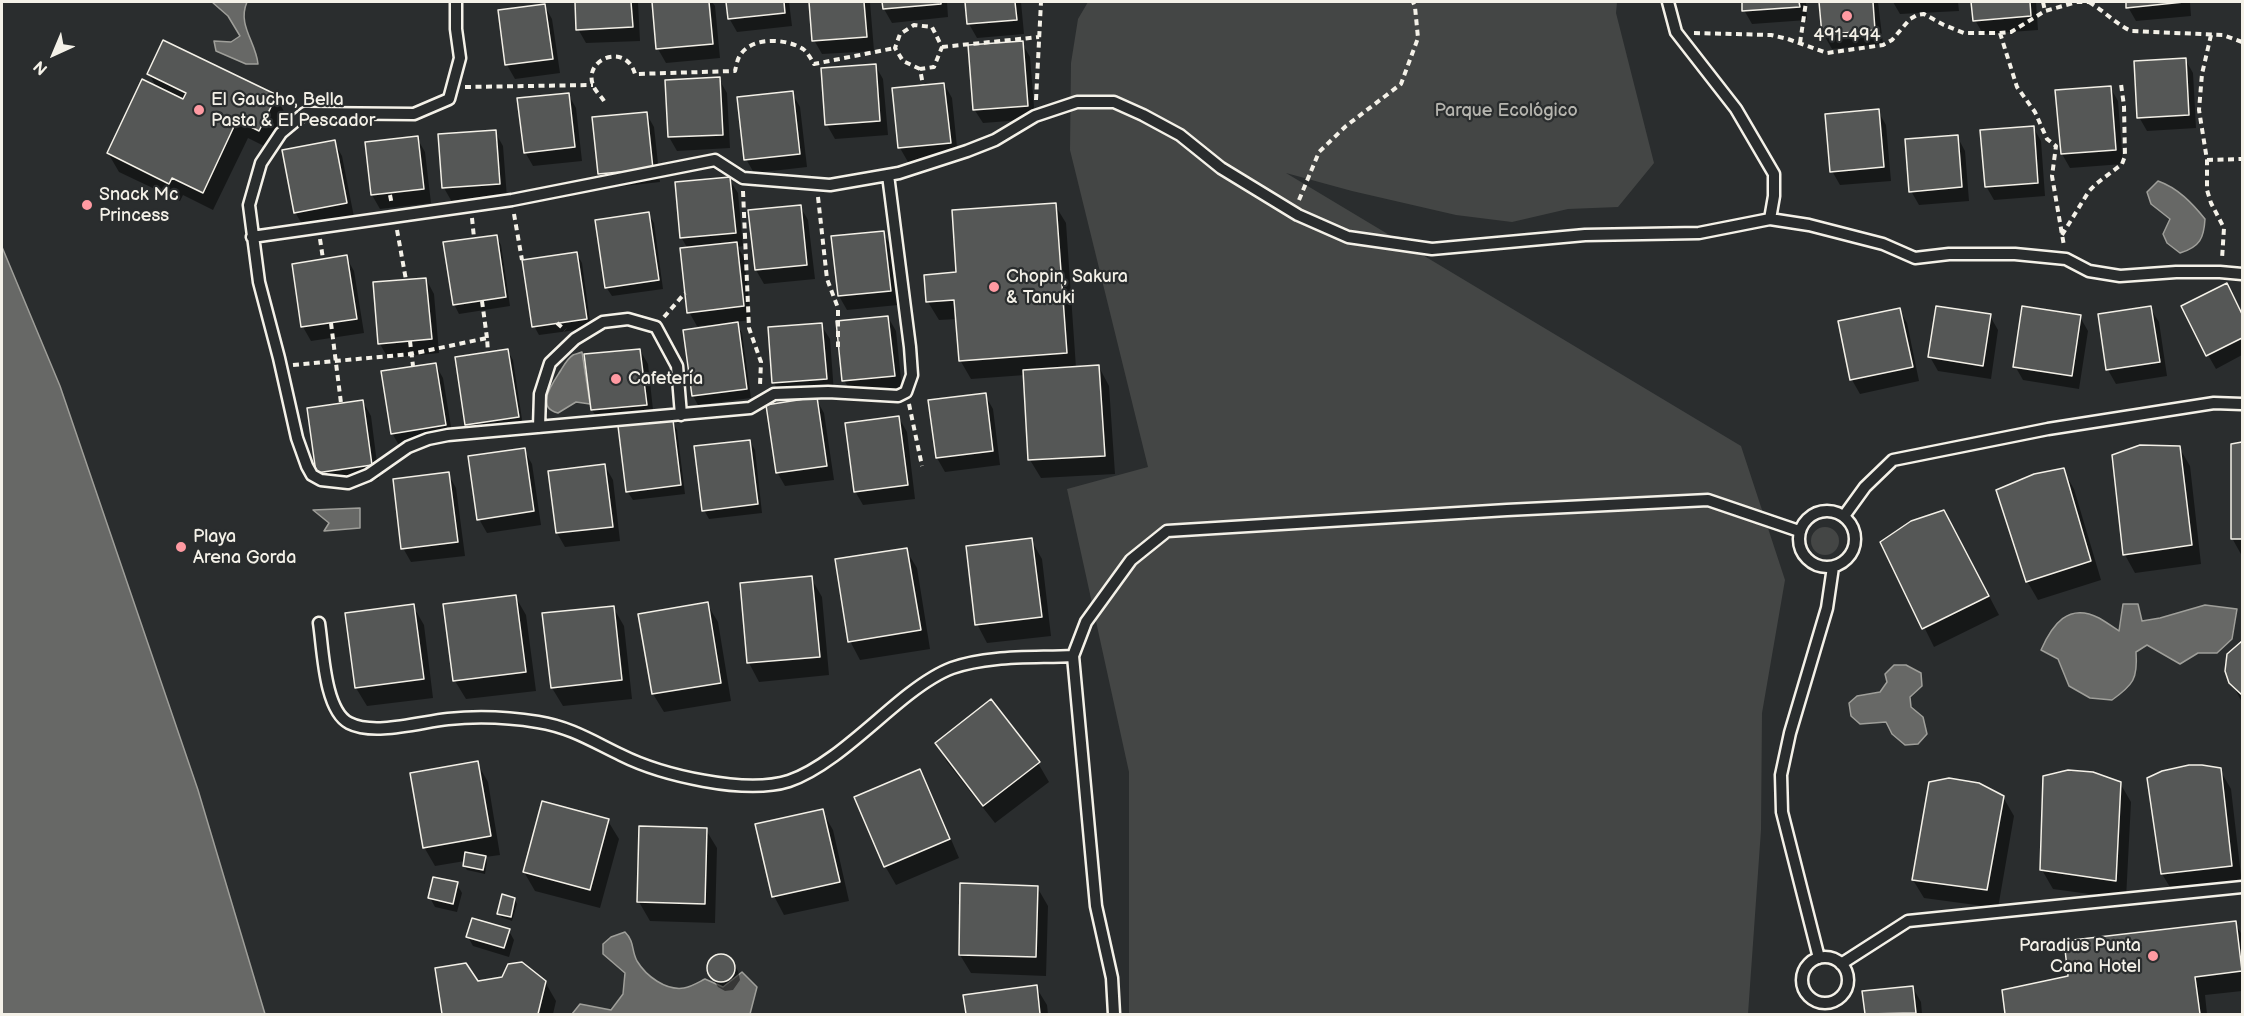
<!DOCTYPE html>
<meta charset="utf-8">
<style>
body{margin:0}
#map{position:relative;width:2244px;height:1016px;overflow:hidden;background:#2a2d2e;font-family:"Balsamiq Sans",sans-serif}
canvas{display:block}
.frame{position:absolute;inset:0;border:3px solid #f4f1e8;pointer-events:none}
.north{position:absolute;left:24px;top:24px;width:60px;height:60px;-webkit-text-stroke:4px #2a2d2e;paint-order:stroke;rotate:224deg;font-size:16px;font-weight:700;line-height:24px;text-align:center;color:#f4f1e8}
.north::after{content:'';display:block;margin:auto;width:21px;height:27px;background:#f4f1e8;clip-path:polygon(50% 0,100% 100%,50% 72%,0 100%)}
</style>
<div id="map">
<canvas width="2244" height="1016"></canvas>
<div class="frame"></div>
<div class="north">N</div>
</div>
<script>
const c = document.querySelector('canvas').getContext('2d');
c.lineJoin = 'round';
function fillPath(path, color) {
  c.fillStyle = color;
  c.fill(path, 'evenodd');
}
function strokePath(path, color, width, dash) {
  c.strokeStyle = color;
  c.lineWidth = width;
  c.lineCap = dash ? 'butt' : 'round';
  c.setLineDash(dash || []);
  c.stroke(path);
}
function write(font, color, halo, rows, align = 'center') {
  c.font = font + ' "Balsamiq Sans",sans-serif';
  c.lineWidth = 4.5;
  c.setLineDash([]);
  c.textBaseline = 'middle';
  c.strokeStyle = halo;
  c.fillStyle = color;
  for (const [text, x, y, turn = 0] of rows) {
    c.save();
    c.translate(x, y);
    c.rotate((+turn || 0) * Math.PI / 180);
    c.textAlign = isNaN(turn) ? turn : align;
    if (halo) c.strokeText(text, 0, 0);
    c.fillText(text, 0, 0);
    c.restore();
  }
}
fillPath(new Path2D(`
 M1088,2h529l-1,11 38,150 -36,44 -50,2 -56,13 -56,-7 -104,-24 -66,-18 455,273 44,134 -23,133 -1,117 -13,184h-619v-242l-62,-283 81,-22 -78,-317 1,-87 7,-44z
 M1811 541a14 14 0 1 1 28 0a14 14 0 1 1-28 0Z`), '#444645');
const water = new Path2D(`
 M212,2h35c-10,23 9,40 11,62h-12l-30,-13 -2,-10 17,1 9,-6 -12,-20z
 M2158,181c20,7 34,22 47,38 -1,19 -5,28 -25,34l-13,-10 -4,-9 7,-15 -19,-15 -4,-12z
 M2,247l58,139 138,404 67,224h-263z
 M582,352l8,52 -14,-2 -18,11c-24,-6 -5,-30 3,-43 3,-5 7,-12 12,-15 2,-1 7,-2 9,-3z
 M360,508v20l-36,3 5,-8 -16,-13z
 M2123,604h15l4,17 18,-3 45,-13 32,4 -5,30 -15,14h-19l-18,11 -33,-19 -11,7c2,27 -3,33 -24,48l-22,-2 -21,-12 -11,-27 -17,-9c11,-25 27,-48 58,-32 7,4 14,9 20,13z
 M1894,665h12l15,8 1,13 -12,11 1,10 12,10 4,17 -9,10 -13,1 -13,-11 -6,-12 -26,2 -9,-8 -2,-13 8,-7 23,-4 7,-10 -2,-8z
 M625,932c10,10 6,18 12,29 9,15 29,30 47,27 7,-1 15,-6 21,-9l18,8 19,-15 15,15 -7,27h-178l8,-10 31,6 12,-16 2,-21 -22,-19v-10l8,-7z`);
fillPath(water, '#676866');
strokePath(water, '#9f9f9a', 1.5);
fillPath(new Path2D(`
 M576,2h62l2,39 -54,2 -8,-14z
 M653,2h59l3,4 5,52 -54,5 -8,-14z
 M727,2h62l3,24 -55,6 -8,-14z
 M810,2h60l4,49 -52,3 -8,-14z
 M884,2h63l1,15 -56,6 -8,-14z
 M967,2h54l3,32 -47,4 -8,-14z
 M1743,2h63l1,18 -55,4 -8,-14z
 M1820,2h58l5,42 -51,5 -8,-14z
 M1893,2h65l1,9 -59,3z
 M1973,2h63l2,28 -55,4 -8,-14z
 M2127,2h63l1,14 -55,5 -8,-14z
 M544,5l8,14 8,54 -45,6 -8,-14z
 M1022,43l8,14 5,62 -52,4 -9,-14z
 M2185,59l8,14 3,55 -49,3 -8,-14z
 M875,65l8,14 5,56 -53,4 -8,-14z
 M149,74l127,23 10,18 -16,34 -22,-11 -35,72 -30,-15 -3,6 -61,-29 -11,-19 49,-65z
 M719,79l8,14 3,55 -53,3 -8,-14z
 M944,84l8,14 6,59 -50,5 -8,-14z
 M2110,87l8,14 5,63 -53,4 -8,-14z
 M792,93l8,14 7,60 -53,6 -8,-14z
 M568,94l8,14 6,53 -49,5 -8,-14z
 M1878,111l8,14 5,56 -51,4 -8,-14z
 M646,113l8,14 6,55 -53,6 -8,-14 -6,-55z
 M2033,127l8,14 4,55 -51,4 -8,-14z
 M495,132l8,14 4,52 -55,4 -8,-14z
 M1957,136l8,15 4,50 -50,4 -8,-14z
 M417,138l8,14 6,51 -51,6 -8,-14 -6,-52z
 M334,142l8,14 12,61 -51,9 -8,-14z
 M729,179l9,14 5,53 -5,1 6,11 7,62 -16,2 7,11 9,65 -53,7 -5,-9 17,-68v-3l-13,1 -8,-14 -1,-63 -7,-12z
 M1055,205l11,18 10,145 23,-1 10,19 6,88 -74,4 -11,-18 -5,-85 -54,4 -11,-19 -3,-41 -18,1 -11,-18z
 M800,206l8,14 7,59 -51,5 -8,-14z
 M648,214l6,9 9,66 -51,7 -6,-9z
 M883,232l8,14 7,59 -51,5 -8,-14 -6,-59z
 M496,236l5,9 9,61 -51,8 -5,-10z
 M577,254l5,9 9,65 -52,7 -5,-9z
 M346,257l8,14 10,62 -53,8 -8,-14z
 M426,279l8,15 5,59 -51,5 -8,-14z
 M2235,299l7,16v40l-26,14 -8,-14z
 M2150,308l9,14 8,54 -51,8 -8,-14 -9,-54z
 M1899,309l8,14 12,58 -59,13 -8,-14 -13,-58z
 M1990,316l8,14 -7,49 -53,-8 -8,-14z
 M888,317l8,14 6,58 -50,5 -8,-14z
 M2080,317l8,14 -9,58 -56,-9 -8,-14z
 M821,325l9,14 4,54 -52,4 -8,-14 -4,-54z
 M507,350l6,10 10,66 -51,7 -5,-9z
 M640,350l8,14 6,55 -53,5 -9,-14z
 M435,364l8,14 10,61 -53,8 -8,-14z
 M985,395l8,14 7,56 -55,7 -8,-14z
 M816,399l8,14 10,67 -49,6 -8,-14z
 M363,402l8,14 8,63 -53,7 -9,-14z
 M899,418l8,14 8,67 -52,6 -8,-14z
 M672,421l5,9 8,64 -52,6 -6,-9z
 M750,441l5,9 7,63 -53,6 -5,-9z
 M2242,444v112l-10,-18v-92z
 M2179,447l11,19 11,98 -66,9 -10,-18z
 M524,450l8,14 9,61 -54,8 -8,-14z
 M605,466l8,14 7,61 -55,6 -8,-14 -7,-61z
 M2063,470l11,19 27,91 -63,20 -11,-19z
 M448,474l8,14 9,68 -54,6 -8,-14z
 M1955,531l44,84 -65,32 -52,-105z
 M1031,540l11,19 9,77 -64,7 -10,-19z
 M906,550l11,18 13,81 -70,11 -10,-19z
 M811,578l11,19 7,78 -70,7 -10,-19z
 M515,596l11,19 10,76 -70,8 -11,-18 -10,-76z
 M707,604l11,18 13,79 -67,11 -11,-18z
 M413,606l11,19 9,73 -66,8 -11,-18z
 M613,607l11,19 8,73 -69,7 -11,-18z
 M2242,642v60l-11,-20 -2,-27z
 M937,743l101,20 11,19 -54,41 -48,-61z
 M477,763l11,19 12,73 -15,2 2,5 -2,12 -18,-4 -3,-4 1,-5 -30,5 -11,-19z
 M2220,770l11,19 11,95 -69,8 -11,-18z
 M919,771l11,19 29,68 -63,27 -11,-19z
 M2120,783l11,19 -5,97 -73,-10 -11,-19z
 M2003,797l11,19 -16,92 -74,-10 -11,-18z
 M822,811l11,19 16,71 -65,14 -10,-19z
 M608,821l11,18 -19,69 -65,-17 -11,-19z
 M706,830l11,18 -2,75 -65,-2 -11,-19z
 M457,884l5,9 -5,19 -22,-5 -5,-9z
 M1037,887l11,19 -2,70 -75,-3 -11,-18z
 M514,899l3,5 -5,17 -11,-4 -3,-4z
 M2235,923l7,12v56l-37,4 2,19h-201l-2,-23 66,-14z
 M509,931l5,9 -5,17 -36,-11 -5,-9z
 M720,956l12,5 6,10 2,9 -7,10 -8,1 -7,-4 -6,-10 -3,-11 4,-7z
 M436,969l42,14 67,-1 11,19 -3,13h-109z
 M1036,987l11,18 1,9h-81l-2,-18z
 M1913,988l8,14 1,12h-56l-2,-21z`), '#0007');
const building = new Path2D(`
 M575,2h56l2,25 -57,3z
 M652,2h57l4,42 -57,5z
 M726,2h58l1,11 -57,6z
 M809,2h55l3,35 -55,4z
 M882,2h59v2l-58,5z
 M965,2h50l2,18 -50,4z
 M1742,2h57l1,5 -58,4z
 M1819,2h54l2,28 -53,5z
 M1971,2h59l1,14 -58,5z
 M2126,2h58l-58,6z
 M545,4l8,55 -48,6 -7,-55z
 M163,40l114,55 -18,36 -22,-11 -34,73 -31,-15 -3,6 -62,-31 35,-74 41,20 3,-6 -39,-19z
 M1023,41l5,65 -55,4 -5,-65z
 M2186,58l3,57 -52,3 -3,-57z
 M876,64l4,57 -55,4 -4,-57z
 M720,77l3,58 -55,2 -3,-57z
 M944,83l7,60 -53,5 -6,-60z
 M2111,86l5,64 -55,4 -6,-64z
 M793,91l7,63 -56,6 -7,-63z
 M569,93l6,54 -51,6 -7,-55z
 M1879,109l5,58 -54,5 -5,-58z
 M647,112l6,57 -55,5 -6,-57z
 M2034,126l4,57 -53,4 -5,-57z
 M496,130l4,54 -58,4 -4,-54z
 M1958,135l4,52 -53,5 -4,-53z
 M418,136l6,53 -53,6 -6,-53z
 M335,140l12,63 -53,10 -12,-63z
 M730,177l6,56 -56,5 -5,-56z
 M1056,203l11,150 -108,8 -5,-61 -28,2 -2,-27 32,-3 -4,-62z
 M801,205l6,60 -52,5 -7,-60z
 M649,212l10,68 -54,8 -10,-68z
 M884,231l7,60 -53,5 -7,-60z
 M497,235l9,62 -53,8 -10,-63z
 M737,242l7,64 -57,7 -7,-65z
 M577,252l10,67 -55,8 -10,-67z
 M347,255l10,64 -56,8 -9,-63z
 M426,278l6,61 -54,5 -5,-62z
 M2227,283l15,31v24l-36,18 -25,-50z
 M1936,306l55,8 -8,52 -55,-9z
 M2022,306l59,9 -9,61 -59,-9z
 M2151,306l9,56 -54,8 -8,-56z
 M1900,308l13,59 -63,13 -12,-59z
 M888,316l7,60 -53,5 -6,-60z
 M738,322l9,67 -55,7 -9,-66z
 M822,323l5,56 -55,4 -4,-56z
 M508,349l11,68 -54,8 -10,-68z
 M640,349l7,56 -56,5 -7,-56z
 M436,363l10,62 -55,9 -10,-63z
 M1099,365l6,91 -77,4 -5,-90z
 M986,393l7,58 -57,7 -8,-58z
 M817,397l10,69 -51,7 -10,-68z
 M363,400l9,65 -56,8 -9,-65z
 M899,416l9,69 -54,7 -9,-69z
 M673,420l8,65 -55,7 -8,-66z
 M750,440l8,64 -56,7 -8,-65z
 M2242,442v97h-11v-95z
 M2140,445l40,1 12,99 -69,10 -11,-100z
 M525,448l9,63 -57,9 -9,-64z
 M605,464l8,63 -57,6 -8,-62z
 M2064,468l27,93 -65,21 -30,-92 38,-16z
 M449,472l9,70 -57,7 -8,-70z
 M1944,510l45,86 -67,33 -42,-87 31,-21z
 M1032,538l10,79 -67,8 -9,-79z
 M907,548l14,82 -73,12 -13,-83z
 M812,576l8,81 -73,6 -7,-80z
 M516,595l10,77 -73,9 -10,-77z
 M708,602l13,81 -69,11 -14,-80z
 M414,604l10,75 -69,9 -10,-75z
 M614,606l8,74 -71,8 -9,-75z
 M2242,627v68l-13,-12 -4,-12 2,-17 15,-13z
 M991,699l49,63 -57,44 -48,-63z
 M478,761l13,75 -68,12 -13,-75z
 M2189,765h13l19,3 11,98 -71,8 -14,-96 15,-7z
 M920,769l30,70 -66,28 -30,-70z
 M2068,770l25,2 28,10 -5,99 -76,-11 3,-94z
 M1949,778l30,5 25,13 -17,94 -75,-10 17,-98z
 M542,801l67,18 -19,71 -67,-18z
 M823,809l17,73 -68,15 -17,-73z
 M639,826l68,2 -2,76 -68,-2z
 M465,852l21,4 -3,14 -20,-4z
 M433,877l25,5 -5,22 -25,-6z
 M960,883l78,3 -2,71 -77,-2z
 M502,894l13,4 -4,19 -14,-3z
 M472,918l38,11 -6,19 -38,-11z
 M2236,921l6,50 -47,6 5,37h-195l-3,-24 66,-14 -4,-35z
 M707 968a14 14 0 1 1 28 0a14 14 0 1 1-28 0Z
 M522,962l24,19 -8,33h-96l-7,-46 31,-5 12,18 24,-4 6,-13z
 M1037,985l3,29h-74l-3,-19z
 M1913,986l3,27 -51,1 -3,-23z`);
fillPath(building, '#555756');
strokePath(building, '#f4f1e8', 1.5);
const lane = new Path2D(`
 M456,2v27l4,29 -11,41 -35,15 -109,-1 -24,20 -20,30 -12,42 10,77 20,76 18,80 10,28 5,9 9,5 27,3 20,-8 40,-28 20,-8 20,-4 302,-27 24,-14 54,-2 70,4 8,-4 6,-17 -2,-28 -22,-172
 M1668,2l8,30 60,77 38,65v22l-4,23
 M252,237l260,-37 203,-40 28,18 87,7 69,-12 68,-22 28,-11 40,-24 42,-14h37l29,13 37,20 41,33 77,47 50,22 84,12 153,-14 114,-2 71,-14 39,6 74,19 32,14 34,-4h66l51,5 23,12 31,5 56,-4h44l22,2
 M539,427l1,-33 10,-31 25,-24 28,-17 25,-3 28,8 21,39 4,49
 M1799 539a28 28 0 1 1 56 0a28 28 0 1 1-56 0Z
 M1844,516l21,-29 28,-27 155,-31 166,-26 28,1
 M319,623c4,25 5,87 30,100 25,13 71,-1 99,-4 30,-3 59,-2 90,3 32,5 54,19 83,33 40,20 124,40 168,26 41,-14 85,-60 120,-87 13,-10 27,-20 43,-26 37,-13 81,-10 121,-12
 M1802 980a23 23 0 1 1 46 0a23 23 0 1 1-46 0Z
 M1819,958l-37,-146 -1,-37 9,-42 37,-125 6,-41
 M1841,964l67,-43 334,-34
 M1114,1014l-2,-36 -16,-72 -23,-250 13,-34 45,-62 36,-29 340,-21 201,-10 91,31`);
strokePath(lane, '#f4f1e8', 15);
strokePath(new Path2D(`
 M2043,2l2,9
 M2089,2c15,9 27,22 42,29l92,4 19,7
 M1694,33l77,2 17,4 39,14 56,-8 9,-5 18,-21 7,-4 7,-1 20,11 20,8h36l11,-1 34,-21 32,-9h12
 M2000,33l17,54 18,25 12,27 9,7 -4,30 12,70
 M2211,35l-9,39 -3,36 8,50v30l4,13 13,25 -2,31
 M1800,43l6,-41
 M942,47l97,-10
 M920,69l-17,-8 -8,-13 5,-14 14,-9 18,2 10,20 -8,20 -14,2 3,16
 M465,87l128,-2
 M1036,100l5,-98
 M604,101c-3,-5 -9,-10 -11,-16 -10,-26 33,-43 42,-11l100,-3c1,-4 2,-10 4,-14 11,-21 47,-19 64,-8 5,4 8,10 11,15l81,-16
 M2207,160l35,-1
 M743,191l6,137 12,34 -1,23
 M390,195l2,10
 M818,197l9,82 11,29v39
 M1299,200l20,-48 27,-26 55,-42 17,-46 -3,-31 -2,-5
 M514,214l8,46
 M472,218l2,20
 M397,230l9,50
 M2062,235l27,-44 7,-7 26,-20 3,-8 -1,-50 -3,-22
 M320,239l3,20
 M482,301l5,37
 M664,317l21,-24
 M331,323l10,80
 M557,323l8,7
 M410,341l3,25
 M293,365l118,-11 76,-16 1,14
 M909,404l13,62`), '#f4f1e8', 4, [6, 4.5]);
strokePath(lane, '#2a2d2e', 10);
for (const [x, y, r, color] of [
 [1847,16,6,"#ff9aa2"],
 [199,110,6,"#ff9aa2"],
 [87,205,6,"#ff9aa2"],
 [994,287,6,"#ff9aa2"],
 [616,379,6,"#ff9aa2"],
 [181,547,6,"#ff9aa2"],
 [2153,956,6,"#ff9aa2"]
]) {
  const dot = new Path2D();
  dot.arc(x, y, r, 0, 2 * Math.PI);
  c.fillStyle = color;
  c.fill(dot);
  strokePath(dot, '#2a2d2e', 2);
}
write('18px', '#f4f1e8', '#2a2d2e', [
 ["491-494",1847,36,"center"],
 ["El Gaucho, Bella",211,100],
 ["Pasta & El Pescador",211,121],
 ["Snack Mc",99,195],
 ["Princess",99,216],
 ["Chopin, Sakura",1006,277],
 ["& Tanuki",1006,298],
 ["Cafetería",628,379],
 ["Playa",193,537],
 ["Arena Gorda",193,558],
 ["Paradius Punta",2141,946,"right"],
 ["Cana Hotel",2141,967,"right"]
], 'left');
write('18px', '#b6b5af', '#2a2d2e', [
 ["Parque Ecológico",1506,111]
]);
</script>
